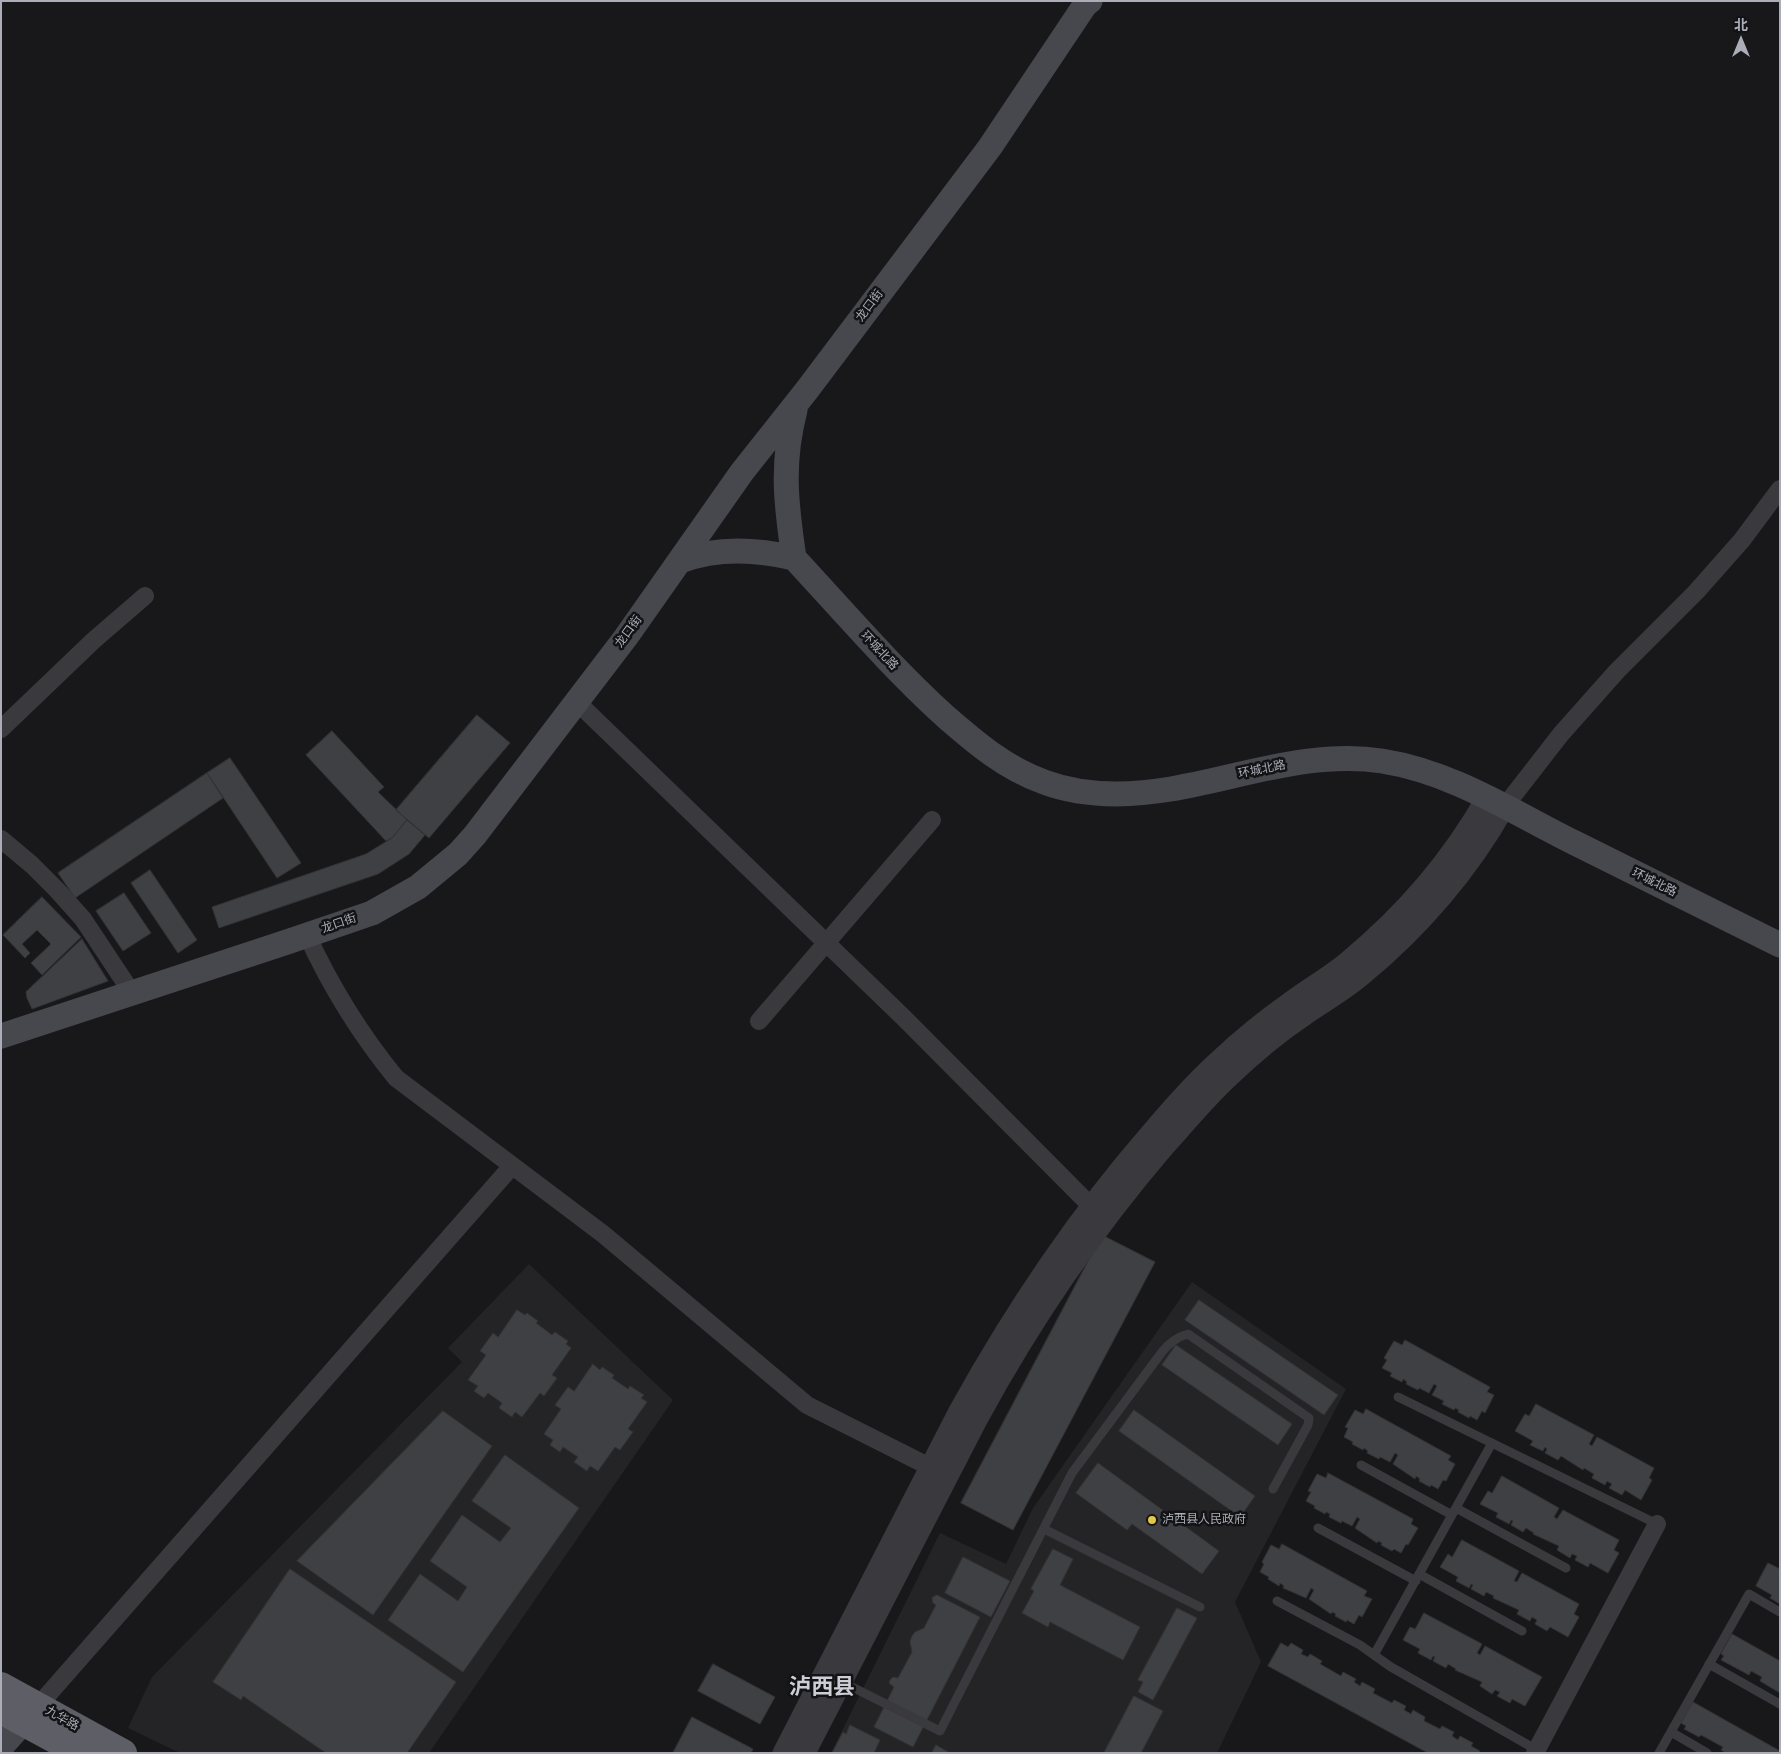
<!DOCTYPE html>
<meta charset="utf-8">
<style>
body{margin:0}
#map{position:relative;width:1781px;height:1754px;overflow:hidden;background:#18181a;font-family:"Titillium Web","Noto Sans SC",sans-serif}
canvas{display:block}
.frame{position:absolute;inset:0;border:2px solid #abadb8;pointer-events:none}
.north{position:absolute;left:1716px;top:15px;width:50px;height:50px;-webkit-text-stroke:4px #131315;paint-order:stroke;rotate:0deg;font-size:14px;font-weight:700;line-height:20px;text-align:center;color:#abadb8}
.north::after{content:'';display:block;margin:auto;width:18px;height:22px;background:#abadb8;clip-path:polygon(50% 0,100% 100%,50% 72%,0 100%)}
</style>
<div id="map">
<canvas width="1781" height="1754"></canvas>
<div class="frame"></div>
<div class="north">北</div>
</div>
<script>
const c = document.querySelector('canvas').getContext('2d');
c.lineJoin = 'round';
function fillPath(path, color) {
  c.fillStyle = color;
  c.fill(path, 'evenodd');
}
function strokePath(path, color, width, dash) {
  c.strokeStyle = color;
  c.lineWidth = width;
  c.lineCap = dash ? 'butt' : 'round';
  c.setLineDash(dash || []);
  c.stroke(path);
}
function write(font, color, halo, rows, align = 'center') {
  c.font = font + ' "Titillium Web","Noto Sans SC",sans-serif';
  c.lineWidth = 5;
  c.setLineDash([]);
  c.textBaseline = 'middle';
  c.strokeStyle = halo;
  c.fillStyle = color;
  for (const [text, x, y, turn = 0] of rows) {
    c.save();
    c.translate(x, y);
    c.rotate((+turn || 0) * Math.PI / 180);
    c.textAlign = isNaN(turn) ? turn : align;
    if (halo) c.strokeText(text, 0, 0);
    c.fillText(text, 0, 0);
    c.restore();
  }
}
fillPath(new Path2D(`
 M529,1264l144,136 -244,353h-249l-52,-25 24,-51 310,-315 -14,-14z
 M1192,1282l154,107 -111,213 26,60 -44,91h-386l109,-220 66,31 27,-56z`), '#242426');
const building = new Path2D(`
 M477,715l33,28 -81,95 -33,-28z
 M332,731l52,56 -6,5 29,28 -15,18 -6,3 -80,-86z
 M230,758l71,105 -24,15 -70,-105z
 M207,773l16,25 -148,100 -17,-25z
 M407,820l18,15 -16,19 -31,20 -159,54 -7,-21 154,-53 26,-16z
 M150,870l47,70 -19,13 -47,-70z
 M124,893l27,40 -28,18 -27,-40z
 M42,897l39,40 -39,38 -11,-12 20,-19 -14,-14 -15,14 8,9 -5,5 -22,-23z
 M82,939l26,42 -76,28 -5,-11 -1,-6z
 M1102,1235l53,27 -142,268 -52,-27z
 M1199,1300l139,95 -14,20 -139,-95z
 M517,1310l8,5 2,-2 11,8 -2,2 16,12 3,-3 13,9 -2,3 5,4 -19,27 5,3 -13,18 -4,-3 -18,24 -7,-5 -3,5 -13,-9 3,-5 -14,-10 -4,5 -10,-7 4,-5 -10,-6 18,-25 -6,-4 13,-18 5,4z
 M1405,1340l85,47 -3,5 7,3 -9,18 -3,-2 -5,9 -7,-4 -1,2 -11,-6 1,-2 -4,-2 -1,2 -12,-6 2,-3 -12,-6 5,-9 -3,-2 -5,9 -10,-5 -1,2 -12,-6 1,-2 -4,-3 -1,3 -12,-6 2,-3 -10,-5 5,-8 -3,-2 10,-17 8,4z
 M1176,1345l116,79 -14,21 -116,-80z
 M593,1364l7,6 2,-3 12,8 -2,3 16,11 2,-3 14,9 -3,3 6,4 -19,27 5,3 -13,18 -5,-3 -17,24 -8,-5 -3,5 -13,-9 4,-5 -15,-10 -3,5 -10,-7 3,-5 -9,-6 17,-25 -6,-4 13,-18 6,4z
 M1536,1404l58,31 -5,9 3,2 5,-9 57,31 -5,10 3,2 -11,20 -16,-10 -3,5 -13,-7 3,-4 -5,-3 -2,4 -13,-7 2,-4 -10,-6 -1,2 -22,-14 -3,4 -13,-7 2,-4 -2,-2 -2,4 -13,-6 3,-4 -18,-10 10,-17 4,2z
 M1366,1409l85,47 -3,4 7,4 -9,17 -3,-1 -5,9 -7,-4 -1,2 -11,-6 1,-2 -4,-3 -1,3 -22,-15 5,-9 -3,-2 -5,9 -10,-5 -1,2 -12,-6 1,-2 -4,-3 -1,2 -11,-6 1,-2 -9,-5 4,-9 -3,-1 10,-17 8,4z
 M1134,1410l121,86 -15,21 -121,-86z
 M443,1411l49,35 -119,169 -76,-54z
 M505,1455l74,53 -116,164 -75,-52 32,-46 38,27 9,-14 -37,-26 32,-46 38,27 11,-14 -39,-27z
 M1098,1463l121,88 -17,23 -70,-50 -5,6 -51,-37z
 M1328,1473l85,46 -2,5 7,4 -10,17 -2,-1 -5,9 -7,-4 -2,2 -11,-6 1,-2 -4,-2 -1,2 -22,-15 5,-9 -3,-2 -5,9 -10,-5 -1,2 -12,-6 1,-3 -4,-2 -1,2 -11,-6 1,-2 -9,-5 5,-9 -3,-1 9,-17 9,4z
 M1502,1476l57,32 -5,9 3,2 6,-9 56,30 -5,10 5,3 -11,20 -18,-10 -2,4 -13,-7 2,-4 -5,-2 -2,4 -13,-8 2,-4 -26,-12 1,-1 -8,-5 -3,4 -12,-7 2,-4 -2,-1 -2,4 -13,-7 2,-4 -18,-9 8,-13 4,2z
 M1462,1540l57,31 -5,10 3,1 5,-9 57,31 -5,10 5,3 -11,20 -18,-10 -3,4 -12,-7 2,-4 -5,-3 -2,4 -13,-7 2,-4 -26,-12 1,-2 -8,-4 -2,4 -13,-7 2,-4 -2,-1 -2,4 -13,-7 2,-4 -18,-10 8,-13 4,3z
 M1282,1544l85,47 -3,5 8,3 -10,18 -3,-2 -5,9 -7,-4 -1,2 -11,-6 1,-2 -4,-2 -1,2 -22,-15 5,-9 -3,-2 -5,10 -23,-10 1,-2 -4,-3 -1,3 -11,-7 1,-2 -9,-5 4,-8 -2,-2 9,-17 8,4z
 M1053,1549l20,10 -13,26 80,42 -17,33 -73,-38 -2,5 -26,-14 12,-22 -3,-2z
 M963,1557l47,24 -19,36 -46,-24z
 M1768,1563l12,6v35l-10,-6 2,-3 -16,-9z
 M290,1569l166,113 -49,71h-81l-83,-57 -2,4 -28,-18z
 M937,1595l43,22 -67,130 -39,-20 20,-40 -5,-4 1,-3 3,-3 5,1 14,-26 -2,-11 2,-5 3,-4 9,-4 12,-23 -3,-2 -1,-5z
 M1177,1608l20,10 -44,82 -15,-8 5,-10 -5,-2z
 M1424,1613l58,31 -5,9 3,2 5,-9 57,31 -17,29 -13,-7 -2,4 -13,-7 3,-4 -5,-2 -3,4 -12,-8 2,-4 -27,-12 1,-1 -8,-5 -2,4 -13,-7 2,-4 -2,-1 -2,4 -13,-7 2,-4 -17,-9 7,-13 5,2z
 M1732,1634l48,27v32l-20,-12 2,-4 -11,-6 -2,4 -28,-15 3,-4 -3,-2z
 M1281,1643l7,4 3,-4 12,7 -2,4 7,3 2,-3 12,7 -2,3 21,12 2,-4 13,7 -2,3 6,4 2,-4 13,7 -2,4 19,10 2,-3 12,6 -2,4 7,4 2,-4 12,7 -1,4 16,8 2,-3 12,6 -2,4 6,4 2,-4 13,7 -2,3 9,5 -1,2h-51l-160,-87z
 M713,1664l62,33 -15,27 -62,-33z
 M1134,1696l29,15 -22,42h-37z
 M1693,1702l87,49v2h-54l-5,-3 2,-3 -22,-12 -2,2 -15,-8 2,-3 -5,-3z
 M692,1717l61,32 -2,4h-78z
 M850,1725l30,15 -6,13h-42l11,-21 3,2z
 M936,1745l14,8h-18z`);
fillPath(building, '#3f4043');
strokePath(building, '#333235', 1);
strokePath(new Path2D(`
 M1398,1397l259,127
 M1361,1465l91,50
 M1456,1508l110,60
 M1318,1528l98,53
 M1044,1529l156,78
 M1419,1574l103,57
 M1277,1601l83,44 31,22 146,83
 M1374,1655l118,-212
 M1709,1664l71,40
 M842,1682l98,49 132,-258 90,-121c7,-9 15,-15 26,-18l121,84 -1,7 -35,64
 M1671,1732l36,21
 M1659,1753l90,-159 31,18`), '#39393e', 9);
strokePath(new Path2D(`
 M577,702l327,316 187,188
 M1,729l93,-89 51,-44
 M1505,806l56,-72 56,-63 79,-79 46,-52 38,-51
 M1,839l31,26 25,25 26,29 49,74
 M307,935c24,52 53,99 89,143l207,156 204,171 123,62
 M759,1021l173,-201
 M38,1706l474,-540
 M1535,1753l122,-229`), '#39393e', 18);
strokePath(new Path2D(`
 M783,1753l176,-342c55,-99 117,-192 191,-277 21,-25 43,-50 67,-72 24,-23 49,-43 76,-62 18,-13 37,-24 54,-38 56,-46 104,-101 140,-165
 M805,1753l172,-333c53,-98 115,-189 188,-274 21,-23 41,-48 64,-69 24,-23 49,-44 76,-62 19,-13 38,-24 55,-38 58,-48 108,-105 145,-171`), '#39393e', 21);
strokePath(new Path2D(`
 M794,558c50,54 98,110 152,159 30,26 59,51 98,65 40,15 85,14 127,7 70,-12 140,-39 211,-28 70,11 129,50 191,81 69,35 138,69 207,103
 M794,558c-8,-54 -13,-94 1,-148
 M680,561c37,-14 76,-12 114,-3
 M1,1036l286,-94 85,-29 46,-26 40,-33 17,-19 151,-198 116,-165 65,-82 183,-243 95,-142 5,-4
 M1,1747l35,-39`), '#47484e', 25);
strokePath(new Path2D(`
 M1,1686l122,67
 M1,1710l79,43`), '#5d5e66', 28);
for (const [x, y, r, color] of [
 [1152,1520,5,"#e3c747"]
]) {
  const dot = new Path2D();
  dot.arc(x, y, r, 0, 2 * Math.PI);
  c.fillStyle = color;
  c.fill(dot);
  strokePath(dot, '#131315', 2);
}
write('12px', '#abadb8', '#131315', [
 ["龙口街",870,306,-53],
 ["龙口街",629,632,-54],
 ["环城北路",879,651,47],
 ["环城北路",1262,770,-11],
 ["环城北路",1654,883,26],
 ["龙口街",339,924,-19],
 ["九华路",62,1719,29]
]);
write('12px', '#abadb8', '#131315', [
 ["泸西县人民政府",1162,1520]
], 'left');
write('bold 22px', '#cccdd5', '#131315', [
 ["泸西县",822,1689]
]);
</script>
